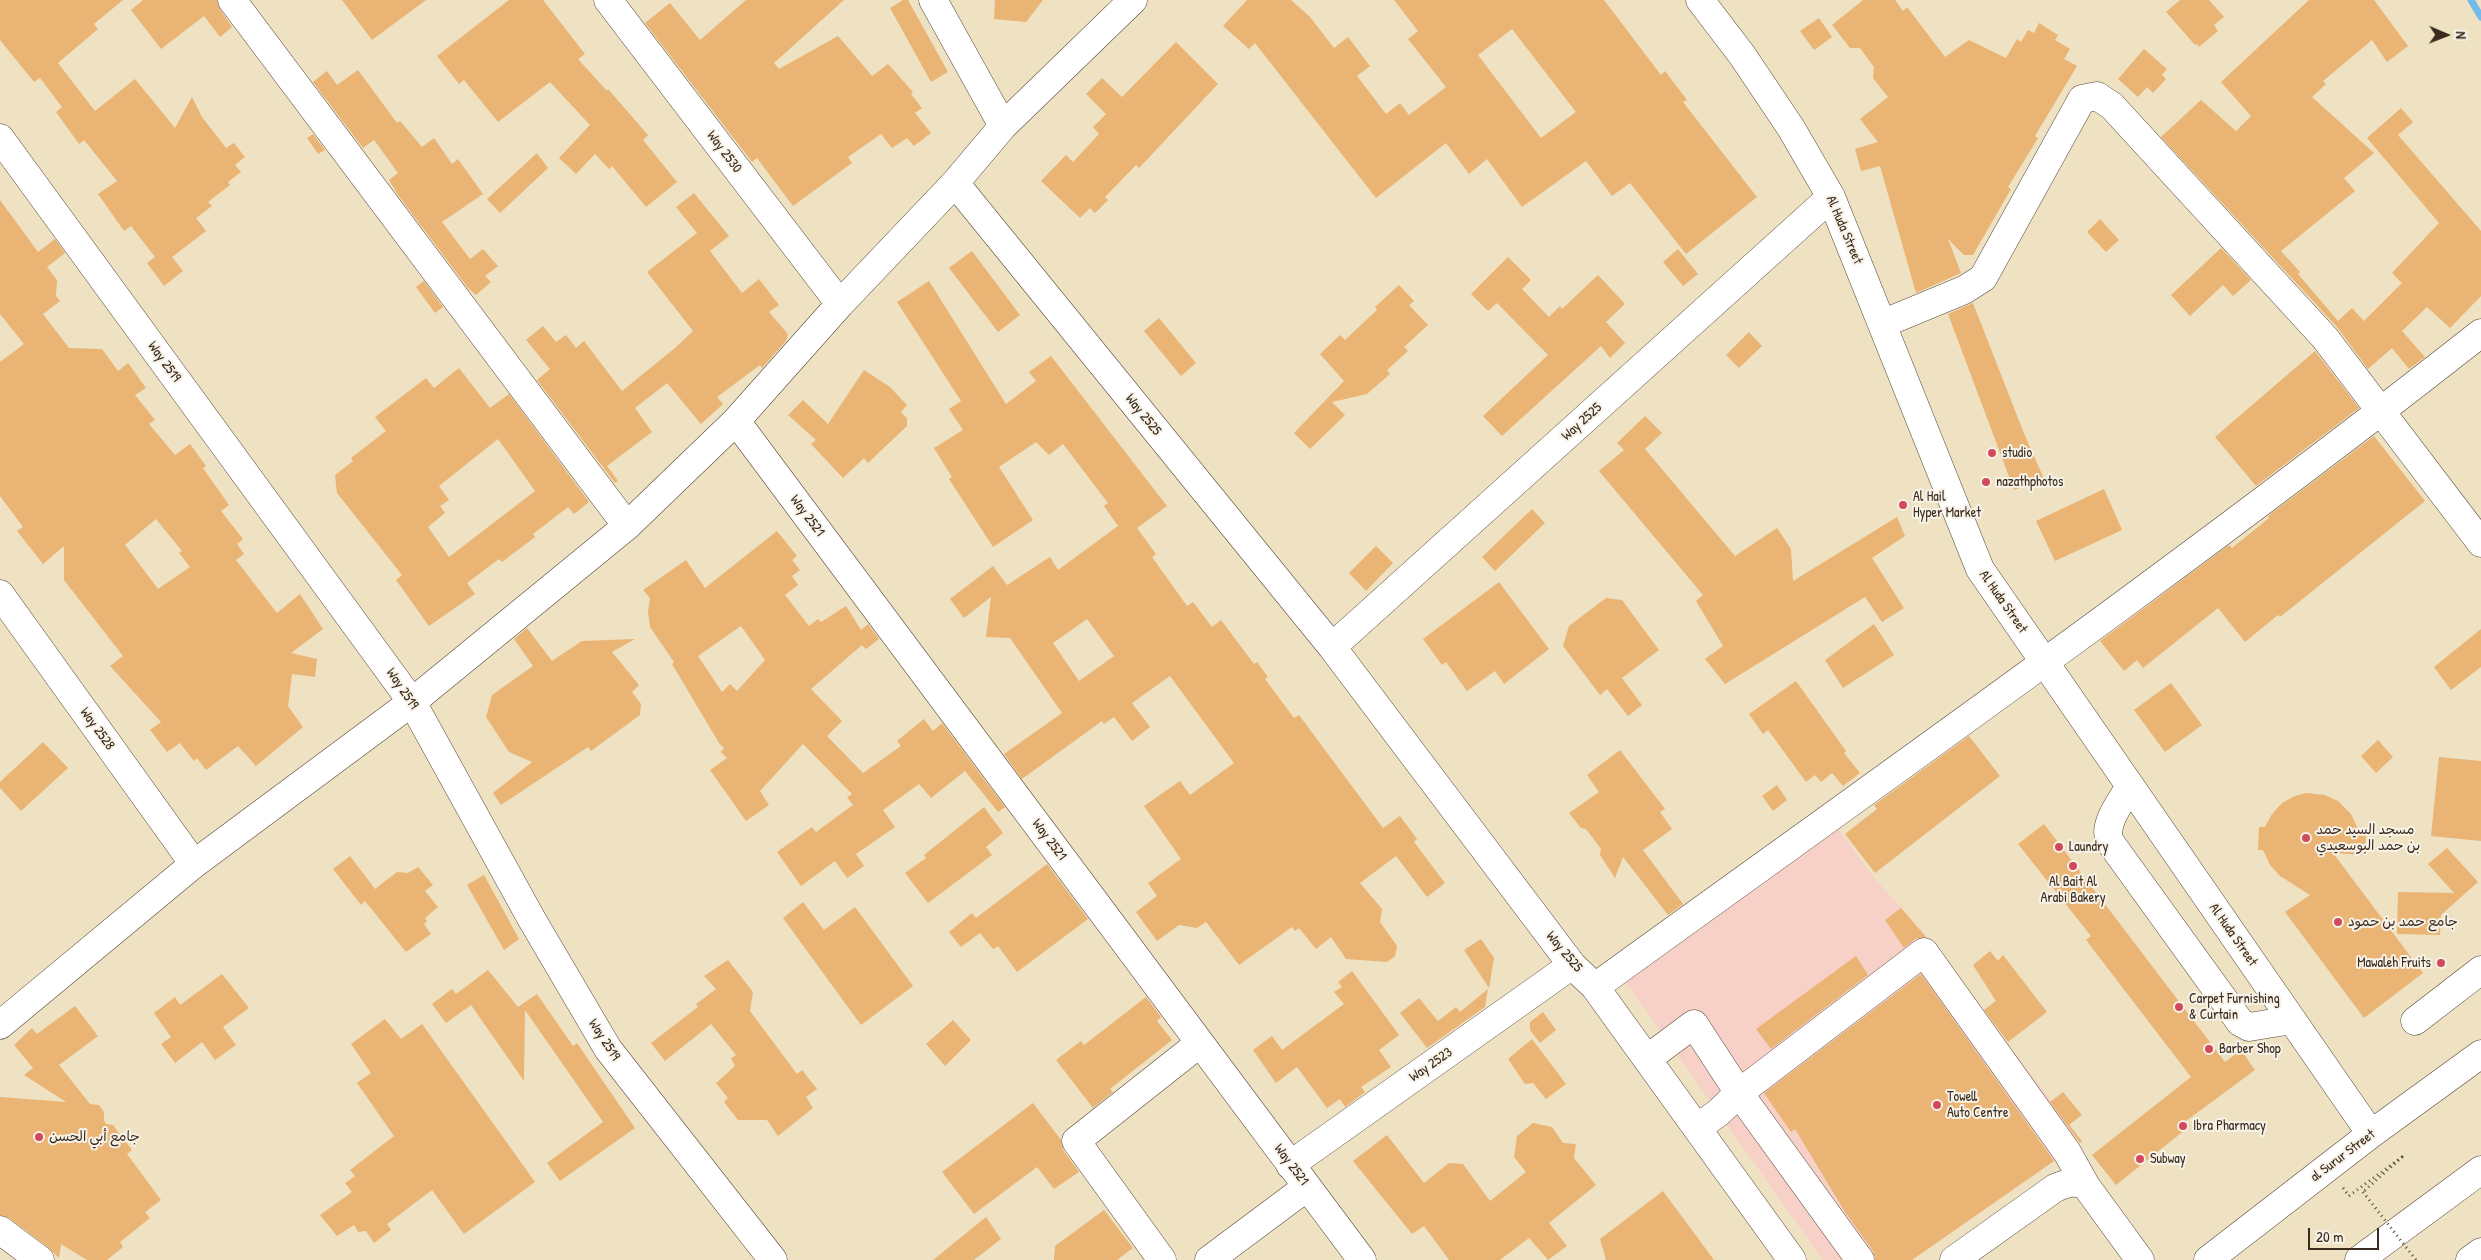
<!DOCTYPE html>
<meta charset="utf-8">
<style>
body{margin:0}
#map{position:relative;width:2481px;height:1260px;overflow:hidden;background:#eee2c3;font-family:"Patrick Hand",sans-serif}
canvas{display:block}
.north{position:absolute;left:2421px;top:10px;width:50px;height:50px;-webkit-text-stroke:4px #f7f3e8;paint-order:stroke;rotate:91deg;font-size:14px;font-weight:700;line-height:20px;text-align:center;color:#3b2a1e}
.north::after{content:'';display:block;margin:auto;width:18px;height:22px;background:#3b2a1e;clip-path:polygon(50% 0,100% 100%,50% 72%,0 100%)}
.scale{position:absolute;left:2308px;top:1228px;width:71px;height:22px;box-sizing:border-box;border:2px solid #3b2a1e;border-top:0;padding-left:6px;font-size:15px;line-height:18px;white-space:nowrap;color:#3b2a1e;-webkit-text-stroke:4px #f7f3e8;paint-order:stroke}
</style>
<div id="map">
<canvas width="2481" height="1260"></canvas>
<div class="north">N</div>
<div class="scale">20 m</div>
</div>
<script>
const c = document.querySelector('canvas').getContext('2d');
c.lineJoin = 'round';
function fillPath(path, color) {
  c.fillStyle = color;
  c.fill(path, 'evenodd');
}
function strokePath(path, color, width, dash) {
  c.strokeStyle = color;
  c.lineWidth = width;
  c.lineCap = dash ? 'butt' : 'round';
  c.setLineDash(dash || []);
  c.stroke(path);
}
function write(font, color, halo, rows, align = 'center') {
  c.font = font + ' "Patrick Hand","Playpen Sans Arabic",sans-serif';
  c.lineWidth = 4;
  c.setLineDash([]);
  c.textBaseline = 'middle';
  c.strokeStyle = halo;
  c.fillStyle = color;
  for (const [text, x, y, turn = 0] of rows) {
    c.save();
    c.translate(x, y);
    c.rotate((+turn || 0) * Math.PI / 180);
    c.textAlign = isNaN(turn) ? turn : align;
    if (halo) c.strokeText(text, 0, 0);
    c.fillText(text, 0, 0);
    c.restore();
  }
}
fillPath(new Path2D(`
 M1834,823l41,56 48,53 155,204 -12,7 1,9 -155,108h-89l-199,-280z`), '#f7d1c8');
strokePath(new Path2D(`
 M2471,0l10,17`), '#71bae9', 7);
fillPath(new Path2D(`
 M0,0h123l-29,24 4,5 -40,34 37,48 40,-32 40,49 17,-31 10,20 24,31 8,-5 11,14 -10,8 6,7 -13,10 2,3 -22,17 4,4 -16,12 10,13 -34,26 11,14 -19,15 -17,-23 8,-6 -24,-31 -7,5 -26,-37 19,-13 -33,-41 -5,4 -23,-32 6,-5 -22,-29 -6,4 -34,-42z
 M143,0h74l3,9 12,18 -12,10 -16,-21 -43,33 -30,-39z
 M342,0h84l-54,40z
 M509,0h34l42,54 -7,5 29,32 1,-2 40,46 -5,5 34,42 -31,25 -34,-41 -3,3 -14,-15 -19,20 -17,-16 31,-33 -40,-43 -52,40 -34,-42 -5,4 -22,-28z
 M746,0h98l-70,63 5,6 59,-33 34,40 16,-12 25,28 -2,2 11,14 -7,5 16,20 -17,13 -7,-8 -15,10 -11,-14 -33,23 4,6 -59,43 -36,-48 -5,4 -107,-139 25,-20 30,37z
 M903,0h5l40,72 -17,10 -41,-74z
 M995,0h48l-17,22 -32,-3z
 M1247,0h44l19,17 24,31 14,-11 22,29 -13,10 29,38 14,-11 9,12 37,-28 -38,-48 10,-8 -24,-31h210l57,75 4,-4 22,29 -4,2 74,95 -71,57 -56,-71 -18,13 -26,-35 -64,46 -35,-48 -18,15 -23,-31 -70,55 -121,-155 -6,6 -26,-23zM1512,29l64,83 -35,26 -63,-83z
 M1863,0h32l8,11 4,-4 38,50 24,-17 37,18 11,-19 4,3 7,-12 6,3 5,-10 19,12 -3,5 15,9 -6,10 13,7 -42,70 3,2 -30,49 3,2 -38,66h-9l-16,-16 13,34 -45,20 -36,-127 -19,5 -6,-22 23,-7 -18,-23 28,-22 -15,-19 1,-11 -14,-19h-10l-18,-23z
 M2180,0h29l15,17 -10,8 4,6 -19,16 -2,-3 -2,1 -29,-33z
 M2309,0h65l34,46 -21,16 -15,-22 -49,41 3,3 -14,13 62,56 -30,25 11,13 -74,60 19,21 -2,2 40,47 14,-13 12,13 38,-38 -10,-10 47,-50 -72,-85 34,-30 12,14 -15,13 83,96v65l-31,32 -23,-21 -25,24 23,26 -16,12 -17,-21 -24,21 -31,-42 -176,-190 40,-37 35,31 15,-15 -30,-34z
 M1819,18l13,19 -18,13 -14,-19z
 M1176,42l42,42 -79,84 -3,-3 -31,32 3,3 -13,13 -5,-5 -10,10 -39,-37 25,-26 7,7 26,-28 -6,-7 13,-13 -20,-20 16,-16 20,19z
 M2144,49l23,20 -5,6 4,4 -13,14 -6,-6 -9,10 -20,-18z
 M358,70l39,53 3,-2 22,26 12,-9 18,26 6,-5 25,35 -41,28 28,37 13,-10 15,17 -13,10 6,6 -15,13 -8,-7 -70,-93 -9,-15 9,-7 -24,-33 -11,8 -50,-66 14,-11 10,14z
 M313,134l12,16 -7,4 -11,-16z
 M537,153l11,15 -48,45 -13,-14z
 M694,193l35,43 -19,15 32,42 17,-14 20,26 -10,7 19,22 -2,7 -24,27 -2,-3 -43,32 6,7 -22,20 -34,-41 -32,25 17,24 -45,34 11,15 -3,2 -78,-103 13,-11 -24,-29 17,-14 13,16 10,-7 10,13 8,-7 38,50 53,-43 18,-17 -46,-59 50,-39 -21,-26z
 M0,200l38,52 17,-13 10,14 -18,14 10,13 -1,16 4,5 -17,13 26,34 33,1 16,22 10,-8 18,25 -11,7 20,25 -6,4 26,31 15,-11 16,22 -3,2 26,37 -8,6 22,28 -6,5 7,10 -8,6 41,53 23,-19 23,35 -32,24 26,6 -2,18 -23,-3 -4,32 15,21 -47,39 -18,-20 -32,24 -9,-12 -3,3 -14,-18 -13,9 -17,-22 11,-8 -51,-56 13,-10 -59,-76v-34l-21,18 -26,-33 6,-4 -23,-31v-134l24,-18 -24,-30zM156,519l26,32 -3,2 11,14 -32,22 -33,-44z
 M2100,219l19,21 -13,12 -19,-20z
 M2221,248l30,32 -18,16 -10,-11 -33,31 -19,-21z
 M1678,249l20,25 -15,12 -20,-24z
 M972,251l48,64 -22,17 -49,-64z
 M1508,257l23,23 -9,9 27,28 11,-11 2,3 36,-34 27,29 -19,18 19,21 -15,15 -9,-12 -99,90 -19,-20 65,-61 -51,-52 -9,8 -17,-17z
 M424,281l19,26 -8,6 -19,-26z
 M929,281l77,123 30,-23 -7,-9 22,-16 116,150 -30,22 19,26 -4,3 35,49 6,-4 19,25 9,-7 33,44 3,-2 11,15 -3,2 29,39 5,-3 84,113 17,-12 17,23 -3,3 31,41 -18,14 -31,-41 -36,27 22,26 -2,13 17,24 -2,10 -8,6 -41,-3 -15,-22 -15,12 -17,-21 -4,3 -3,-4 -53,38 -33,-43 -9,6 -18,-3 -22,16 -21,-29 21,-16 -9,-13 33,-24 -37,-53 36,-25 10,14 44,-32 -64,-87 -38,27 18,24 -18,14 -18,-24 -10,7 -2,-3 -80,58 -18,-25 58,-41 -52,-75 -24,-1 5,-40 -27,21 -14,-19 43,-33 14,19 43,-28 8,13 60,-44 -14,-20 4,-3 -45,-59 -14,11 -13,-13 -37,25 34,53 -40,27 -44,-68 3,-2 -18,-29 29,-18 -14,-21 12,-8 -64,-99zM1087,619l27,37 -35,25 -26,-38z
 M1399,285l15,16 -5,4 19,20 -24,22 4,4 -21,19 3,4 -23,20 -35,8 13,13 -35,34 -16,-16 50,-52 -24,-27 20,-19 5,5 32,-30 -2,-3z
 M1973,303l50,128 21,48 -30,11 -66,-176z
 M1159,318l37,45 -15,13 -37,-45z
 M1749,332l13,14 -23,22 -13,-13z
 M2315,351l44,57 -103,78 -41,-49z
 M459,368l31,40 19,-14 80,108 -15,12 -6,-7 -35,27 2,3 -33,25 -3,-3 -32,24 8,11 -46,32 -33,-46 6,-5 -65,-82 -2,-18 18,-14 -2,-3 35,-27 -11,-14 51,-39 8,10zM498,439l37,52 -86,66 -21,-30 17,-14 -5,-7 9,-6 -10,-14z
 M864,370l26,17 17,18 -6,7 6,6v8l-39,37 -4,-5 -21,20 -32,-34 5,-4 -28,-25 15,-15 25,24z
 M1645,416l17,17 -17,16 90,107 42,-28 14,21 2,32 104,-64 8,19 -33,22 32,50 -22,14 -17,-25 -140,87 -20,-25 18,-13 -27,-45 7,-6 -104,-124 25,-21 -7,-7z
 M2374,436l51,65 -145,116 -2,-2 -33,27 -27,-34 -75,60 -6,-8 -13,11 -24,-30 129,-96 3,3 37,-30 -1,-2z
 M2104,489l18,41 -67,31 -19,-40z
 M1532,509l13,14 -50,48 -13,-14z
 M777,531l20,25 -5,4 8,10 -8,6 6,9 -13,10 24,31 9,-7 3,3 25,-16 15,24 7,-6 11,15 -13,10 -4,-4 -51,44 31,32 -15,15 36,37 38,-27 -4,-5 27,-22 9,12 9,-8 63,84 -7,5 -33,-41 -34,27 -12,-14 -36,26 12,17 -39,27 8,12 -17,12 -12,-17 -34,25 -24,-34 35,-25 4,5 37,-27 -6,-8 5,-3 -49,-50 -43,47 9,14 -23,16 -36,-51 17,-12 -6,-6 3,-4 -5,-5 -47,-79 2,-2 -24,-35 -2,-16 2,-13 -7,-8 43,-30 19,28zM741,626l24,34 -28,31 -7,-7 -8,8 -24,-36z
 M1376,546l17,17 -27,28 -17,-18z
 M1499,582l50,67 -45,35 -9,-13 -28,20 -21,-29 -4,3 -19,-26z
 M1606,598l16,2 37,50 -37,28 20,27 -14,11 -21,-27 -7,6 -37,-49 6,-20z
 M1874,624l20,31 -51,33 -18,-28z
 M527,628l25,33 30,-20 53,-2 -23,13 27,33 -7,7 9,12 -1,11 -49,36 -3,-4 -87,58 -8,-12 39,-31 -23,-10 -23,-35 6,-22 41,-29 -19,-27z
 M2481,629v38l-30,23 -17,-23z
 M1796,681l50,70 -2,2 16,20 -17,13 -11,-13 -11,9 -6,-7 -9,7 -38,-52 -5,4 -14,-20z
 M2171,683l31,42 -37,27 -31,-42z
 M1969,736l31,40 -125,97 -30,-39 32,-25 -3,-4z
 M2378,740l15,17 -17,16 -15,-17z
 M43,742l25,26 -47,43 -21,-23v-6z
 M1620,750l45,59 -5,3 12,17 -29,21 40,54 -15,11 -45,-58 -8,21 -15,-23 1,-6 -15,-20 -5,-1 -12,-15 30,-21 -12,-17z
 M2439,757l42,4v80l-50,-5z
 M1777,785l10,15 -14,11 -11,-15z
 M2306,793l19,2 13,6 13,13 8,17 7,1 -1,23 -32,-2 90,120 -59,45 -79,-106 25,-17 -30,-19 -10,-11 -7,-15h-5l1,-23h6l7,-13 10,-11 13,-7z
 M984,807l19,26 -17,14 6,8 -64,48 -23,-30 21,-15 -2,-3z
 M2044,824l181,238 16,-12 14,20 -69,51 4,5 -74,59 -24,-30 99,-78 -105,-137 5,-4 -73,-92z
 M2447,848l31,34 -37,33 -1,20 -43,-1 1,-42 56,1 -26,-29z
 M350,856l25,33 22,-17 11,1 10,-6 15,18 -8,6 13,16 -13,11 2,3 -3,3 7,10 -25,18 -41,-51 -4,4 -28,-36z
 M1047,864l41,55 -71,53 -19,-26 -5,3 -13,-16 -19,14 -12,-15 23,-19 4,5z
 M484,875l35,64 -15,11 -37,-65z
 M803,902l21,28 31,-23 58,79 -52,39 -78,-107z
 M1901,908l25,29 -11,2 -11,9 -19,-28z
 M1481,939l13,19 -5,30 -25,-38z
 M1990,951l8,10 5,-6 44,57 -39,30 -24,-32 12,-9 -23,-36z
 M1856,956l12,19 -97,74 -15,-20z
 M728,960l25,32 -3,19 47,63 5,-4 15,19 -11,8 7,11 -35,28 -11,-16h-29l-14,-18 4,-4 -12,-15 19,-17 -4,-8 5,-3 -25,-31 -46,37 -14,-18 47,-36 -2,-3 20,-15 -12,-13z
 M488,970l30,37 19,-13 36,52 4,-3 58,85 -75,53 -13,-18 56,-41 -78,-112 -1,71 -53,-76 -25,18 -14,-19 20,-15 4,5z
 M1352,971l47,64 -20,15 12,17 -30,20 4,5 -20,15 -5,-8 -13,9 -30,-41 -21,16 -23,-33 19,-14 10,14 62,-46 -10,-12 8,-5 -4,-5z
 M222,974l27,34 -26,19 13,18 -21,15 -13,-18 -27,21 -14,-19 10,-7 -17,-24 21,-16 5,8z
 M1921,974l133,187 -142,99h-37l-2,-9 -28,-39 -50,-83 -4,3 -27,-39z
 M1488,989l-3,18 -58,41 -27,-35 19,-15 19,23 18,-14 4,5z
 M1146,997l15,20 -4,4 15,19 -62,49 3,3 -20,16 -37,-48 25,-19 3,4z
 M75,1006l23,30 -39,29 31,39 9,1 5,7v8l2,4 7,1 19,25 -5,4 34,46 -16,12 5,6 -30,24 3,5 -16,13h-20l-26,-16 -2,14 -10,-10 -40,-30 -9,-3v-118l66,5 -42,-27 9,-7 -19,-23 18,-17 5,6z
 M1543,1012l13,18 -16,13 -10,-13v-8z
 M385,1019l16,20 21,-15 113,158 -71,52 -32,-44 -45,34 4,6 -17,13 -8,-12 -8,1 -4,-7 -17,11 -17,-21 32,-23 -7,-9 10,-7 -5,-6 44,-34 -37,-53 14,-10 -20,-29z
 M953,1020l18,20 -26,26 -19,-22z
 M1532,1039l34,45 -20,15 -13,-16 -8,1 -17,-25z
 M2063,1092l19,23 -13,10 13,16 -2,2 -30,-41z
 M1033,1103l28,37 2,10 16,22 -25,17 -17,-22 -63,47 -32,-42z
 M1533,1123l19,4 11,16 13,1 -2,14 22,27 -47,38 18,23 -19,14 -19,-22 -29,22h-51l-25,-34 -12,8 -59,-73 34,-26 37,48 25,-20 14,1 27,37 36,-29 -12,-15 3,-21z
 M1663,1191l51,69h-108l-6,-21z
 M1104,1210l29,38 -16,12h-63l1,-14z
 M986,1217l15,22 -27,21h-41z`), '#e9b474');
const minor = new Path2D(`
 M232,0l395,526
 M608,0l232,304
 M933,0l70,126
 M1700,0l42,55 49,73 40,69 149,372 391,565
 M0,138l412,564 119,216 77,131 165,211
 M955,183l377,464 240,318 23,22 197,273
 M1882,324l82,-34 19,-12 99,-179 15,-3 15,10 213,232 156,205
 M736,421l626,839
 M0,594l194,270
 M1332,647l499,-450
 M2130,786c-8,15 -28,38 -20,56l130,180 9,5 43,-7
 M1595,987c297,-215 598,-427 886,-654
 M2415,1021l66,-51
 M0,1025l194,-161 218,-162 215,-176 109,-105 104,-117 115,-121 48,-57 130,-126
 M1647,1059l47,-35 45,69 185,-141 143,200 19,34
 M1697,1128l21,-15 21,-20 121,167
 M1290,1165l282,-200
 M0,1230l40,30
 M1162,1260l-86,-119 124,-98
 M1209,1260l98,-73
 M1954,1260l101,-72c12,-5 20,-8 31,-2l54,74
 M2208,1260l163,-126 110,-80`);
const highway = new Path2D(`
 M2359,1260l122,-90
 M2470,1260l11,-8`);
strokePath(minor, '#564637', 29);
strokePath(highway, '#564637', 29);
strokePath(new Path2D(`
 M2343,1188l6,8 53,-39 -39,35`), '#564637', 3, [1, 4]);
strokePath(minor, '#fff', 28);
strokePath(highway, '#fff', 28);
strokePath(new Path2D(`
 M2363,1192l53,68`), '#564637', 3, [1, 4]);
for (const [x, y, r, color] of [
 [1992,453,5,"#d1495b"],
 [1986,482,5,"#d1495b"],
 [1903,505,5,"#d1495b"],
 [2306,838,5,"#d1495b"],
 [2059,847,5,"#d1495b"],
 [2073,866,5,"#d1495b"],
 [2338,922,5,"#d1495b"],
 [2441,963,5,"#d1495b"],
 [2179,1007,5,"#d1495b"],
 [2209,1049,5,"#d1495b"],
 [1937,1105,5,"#d1495b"],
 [2183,1126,5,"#d1495b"],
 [39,1137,5,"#d1495b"],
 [2140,1159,5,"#d1495b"]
]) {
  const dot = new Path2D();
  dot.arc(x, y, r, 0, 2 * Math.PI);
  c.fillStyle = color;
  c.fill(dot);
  strokePath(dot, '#f7f3e8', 2);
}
write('14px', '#3b2a1e', '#f7f3e8', [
 ["Way 2530",724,152,53],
 ["Al Huda Street",1844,230,67],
 ["Way 2519",164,362,54],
 ["Way 2525",1143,415,51],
 ["Way 2525",1582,422,-42],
 ["Way 2521",807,516,53],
 ["Al Huda Street",2003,602,55],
 ["Way 2519",402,689,56],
 ["Way 2528",97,729,54],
 ["Way 2521",1049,840,53],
 ["Al Huda Street",2233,935,55],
 ["Way 2525",1564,952,50],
 ["Way 2519",604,1040,57],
 ["Way 2523",1431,1065,-35],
 ["al Surur Street",2343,1156,-37],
 ["Way 2521",1291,1165,53]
]);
write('14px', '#3b2a1e', '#f7f3e8', [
 ["studio",2002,453],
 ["nazathphotos",1996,482],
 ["Al Hail",1913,497],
 ["Hyper Market",1913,513],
 ["مسجد السيد حمد",2316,830],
 ["بن حمد البوسعيدي",2316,846],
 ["Laundry",2069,847],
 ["Al Bait Al",2073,882,"center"],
 ["Arabi Bakery",2073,898,"center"],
 ["جامع حمد بن حمود",2348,922],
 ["Mawaleh Fruits",2431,963,"right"],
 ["Carpet Furnishing",2189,999],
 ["& Curtain",2189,1015],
 ["Barber Shop",2219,1049],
 ["Towell",1947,1097],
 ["Auto Centre",1947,1113],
 ["Ibra Pharmacy",2193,1126],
 ["جامع أبي الحسن",49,1137],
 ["Subway",2150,1159]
], 'left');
</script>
